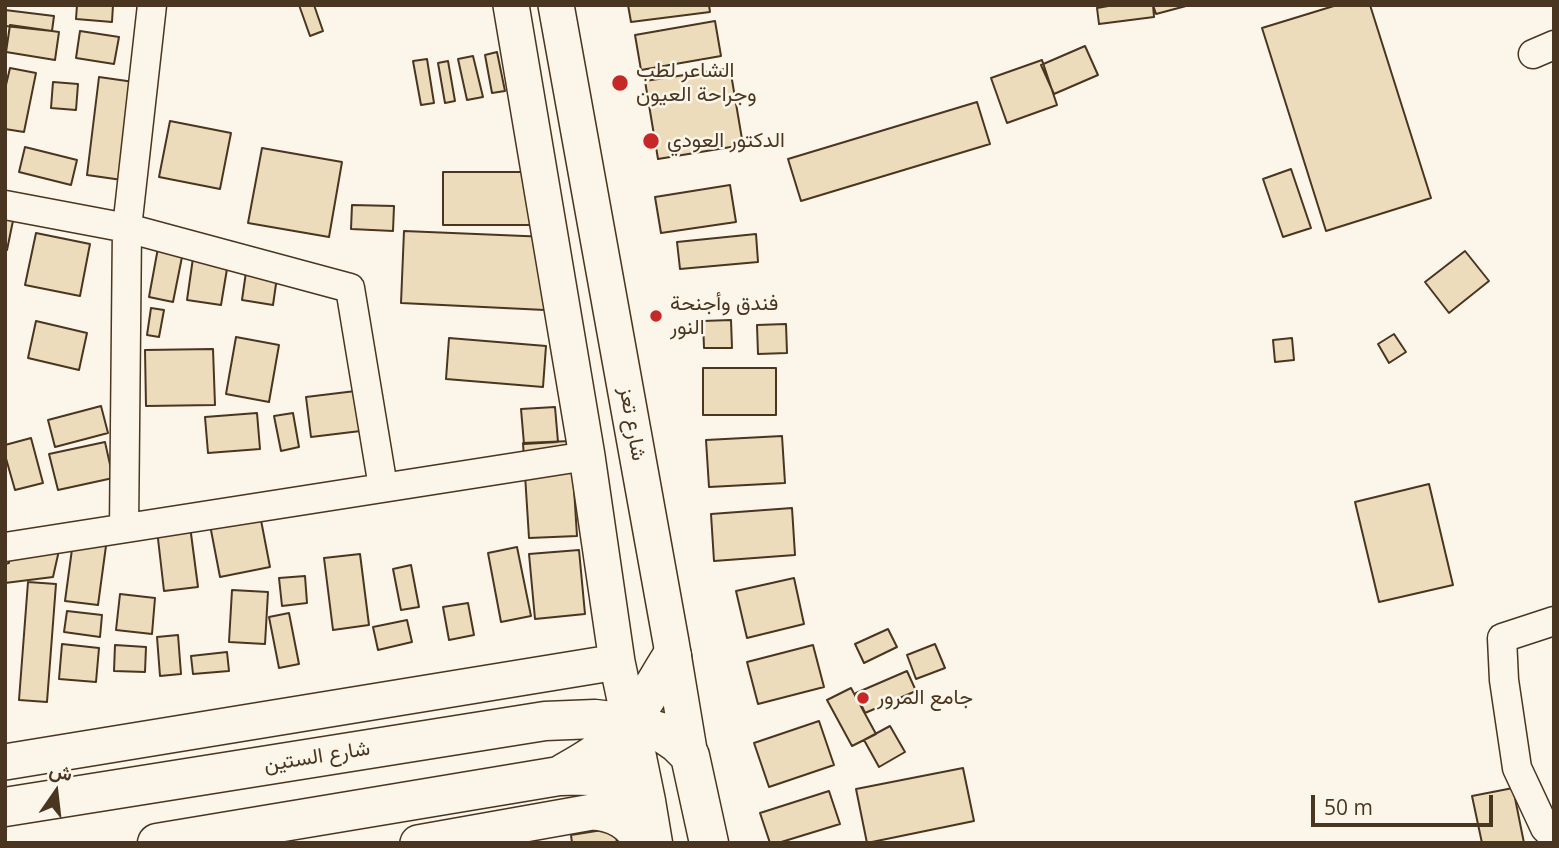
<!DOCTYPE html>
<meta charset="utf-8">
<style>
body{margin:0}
#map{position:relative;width:1559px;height:848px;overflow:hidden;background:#fbf6e9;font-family:"Open Sans",Vazirmatn,sans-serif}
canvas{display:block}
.frame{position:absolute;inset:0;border:7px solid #4a3520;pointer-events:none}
.north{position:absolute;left:21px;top:757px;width:70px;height:70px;-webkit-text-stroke:5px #fbf6e9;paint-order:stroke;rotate:14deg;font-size:19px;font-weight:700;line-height:28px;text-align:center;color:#4a3520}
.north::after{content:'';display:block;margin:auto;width:24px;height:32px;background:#4a3520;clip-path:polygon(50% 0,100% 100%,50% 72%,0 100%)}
.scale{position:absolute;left:1311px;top:795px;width:182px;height:32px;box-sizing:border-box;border:4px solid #4a3520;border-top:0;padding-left:9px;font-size:21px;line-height:24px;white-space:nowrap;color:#4a3520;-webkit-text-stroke:5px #fbf6e9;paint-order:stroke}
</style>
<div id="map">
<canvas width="1559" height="848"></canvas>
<div class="frame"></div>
<div class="north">ش</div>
<div class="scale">50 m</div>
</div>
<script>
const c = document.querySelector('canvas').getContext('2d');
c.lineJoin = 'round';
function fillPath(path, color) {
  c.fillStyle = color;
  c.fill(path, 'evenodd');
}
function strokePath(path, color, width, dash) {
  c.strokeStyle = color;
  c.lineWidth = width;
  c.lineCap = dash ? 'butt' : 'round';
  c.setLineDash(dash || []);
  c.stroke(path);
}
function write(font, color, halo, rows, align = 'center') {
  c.font = font + ' "Open Sans",Vazirmatn,sans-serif';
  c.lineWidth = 5;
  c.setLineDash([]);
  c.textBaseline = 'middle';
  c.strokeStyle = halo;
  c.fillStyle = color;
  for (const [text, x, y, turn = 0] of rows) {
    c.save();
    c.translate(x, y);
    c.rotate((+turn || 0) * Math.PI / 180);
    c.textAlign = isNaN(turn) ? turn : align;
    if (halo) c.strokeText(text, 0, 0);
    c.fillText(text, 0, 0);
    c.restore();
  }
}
const building = new Path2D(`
 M77,5h36l-1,17 -36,-3z
 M299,5h15l9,26 -13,5z
 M628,5h81l1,7 -79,10z
 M1114,5h39l1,12 -55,7 -2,-16z
 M1153,5h33v1l-30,8z
 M1337,5h33l61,193 -105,33 -64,-203z
 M5,10l49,6 -2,15 -47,-5z
 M715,21l6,35 -80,14 -6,-35z
 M10,25l49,7 -4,28 -49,-8z
 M80,31l39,6 -5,27 -38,-6z
 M1085,46l13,29 -44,19 -13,-29z
 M497,52l8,39 -13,2 -7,-38z
 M473,56l10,41 -16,3 -9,-41z
 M427,59l7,44 -13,2 -8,-44z
 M1042,60l15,45 -50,18 -16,-45z
 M448,61l7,40 -10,2 -7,-40z
 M10,68l26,5 -12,59 -19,-3v-40z
 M730,68l13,77 -85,14 -13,-78z
 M99,77l35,5 -12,98 -35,-5z
 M53,82l25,2 -2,26 -25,-2z
 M977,102l13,42 -189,57 -13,-42z
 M170,121l61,12 -11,56 -61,-12z
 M25,147l52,13 -6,25 -52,-13z
 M262,148l80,14 -13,75 -81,-14z
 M1291,169l20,59 -28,9 -20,-58z
 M443,172h89l-1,53h-88z
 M730,185l6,37 -75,11 -6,-36z
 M5,203l11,3 -9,44 -2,-1z
 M352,205l42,1 -1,25 -42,-2z
 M404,231l144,6 -3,73 -144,-7z
 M36,233l54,11 -10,52 -55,-11z
 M756,234l2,28 -78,7 -3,-27z
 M160,237l25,5 -12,60 -24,-5z
 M194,251l35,6 -8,48 -34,-5z
 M1465,251l24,30 -40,32 -24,-31z
 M248,258l31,5 -6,42 -31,-5z
 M151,308l13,2 -5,27 -12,-2z
 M731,320l1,28h-28l-1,-27z
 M36,321l51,12 -8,37 -51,-12z
 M786,324l1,29 -29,1 -1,-29z
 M1394,334l12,18 -17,11 -11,-19z
 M236,337l43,8 -10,57 -43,-8z
 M449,338l97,8 -3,41 -97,-8z
 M1292,338l2,22 -19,2 -2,-22z
 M213,349l2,56 -69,1 -1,-56z
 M703,368h73v47h-73z
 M372,389l5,40 -66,8 -5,-40z
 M101,406l7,27 -53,14 -7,-27z
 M555,407l3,35 -34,2 -3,-35z
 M257,413l3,36 -52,4 -3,-36z
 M293,413l6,34 -18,4 -7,-35z
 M782,436l3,47 -76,4 -3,-47z
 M31,438l12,45 -28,7 -10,-35v-10z
 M571,441l6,95 -48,2 -6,-95z
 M105,442l8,36 -55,12 -9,-36z
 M1429,484l24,101 -74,17 -24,-100z
 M792,508l3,47 -81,6 -3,-47z
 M260,515l10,52 -50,10 -10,-52z
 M190,526l8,61 -34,4 -7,-61z
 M75,527l33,4 -10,74 -33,-4z
 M62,537l-9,40 -48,6v-19l4,-1 1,-19z
 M517,547l14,69 -30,6 -13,-69z
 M579,550l6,64 -50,5 -6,-65z
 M360,554l9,71 -36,5 -9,-72z
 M411,565l8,42 -18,3 -8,-41z
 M305,576l2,27 -25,3 -3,-28z
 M794,578l10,46 -57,14 -11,-47z
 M28,582l28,2 -9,118 -28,-2z
 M232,590l36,2 -3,52 -36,-2z
 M120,594l35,4 -3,36 -36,-4z
 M468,603l6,32 -25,5 -6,-33z
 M67,611l35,4 -2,22 -36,-5z
 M289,613l10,51 -20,4 -10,-51z
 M407,620l5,22 -34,8 -5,-23z
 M888,629l9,18 -33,16 -9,-19z
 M178,635l3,39 -21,2 -3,-39z
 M62,644l37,4 -3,34 -37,-3z
 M935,644l10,24 -29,11 -9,-24z
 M115,645l31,2 -1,25 -31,-1z
 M813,645l11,42 -66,17 -11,-42z
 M227,652l2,19 -36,3 -2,-18z
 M907,671l9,20 -51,22 -9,-20z
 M851,688l25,46 -24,12 -25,-46z
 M819,721l15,44 -65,22 -15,-44z
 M890,726l15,26 -26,15 -15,-27z
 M963,768l11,53 -107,22 -11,-54z
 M1513,788l11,55h-42l-10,-47z
 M829,791l11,33 -62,19h-8l-10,-30z
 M615,828l2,15h-45l-1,-8z`);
fillPath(building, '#ecdcbc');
strokePath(building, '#4a3520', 2);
const minor = new Path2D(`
 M1533,54l21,-9
 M5,205l122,23 223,60 33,199
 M124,528l3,-300 25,-223
 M5,547l582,-91
 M1554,621l-52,17 2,42 13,88 28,60 9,9`);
const major = new Path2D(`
 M511,5l76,451 30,206 13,61
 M556,5l115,637 19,114
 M5,762l612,-100
 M418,843l174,-31c23,1 39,11 50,31`);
const highway = new Path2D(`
 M630,723l16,78 7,42
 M559,776c18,-11 39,-21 54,-36 25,-23 41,-56 59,-84
 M5,807l540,-86 50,-2 35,4 31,9 16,11 13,13 19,87
 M157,843l402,-67c22,0 50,-3 69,10 7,4 12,10 18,15`);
strokePath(minor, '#4a3520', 31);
strokePath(major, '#4a3520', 38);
strokePath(highway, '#4a3520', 41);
strokePath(minor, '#fbf6e9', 28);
strokePath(major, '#fbf6e9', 35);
strokePath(highway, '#fbf6e9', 38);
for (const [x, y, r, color] of [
 [620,83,9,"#c62828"],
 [651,141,9,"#c62828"],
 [656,316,7,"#c62828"],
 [863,698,7,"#c62828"]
]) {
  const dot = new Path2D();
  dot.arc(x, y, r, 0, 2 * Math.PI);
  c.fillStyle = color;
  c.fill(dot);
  strokePath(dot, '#fbf6e9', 2.5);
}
write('21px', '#4a3520', '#fbf6e9', [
 ["الشاعر لطب",636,71],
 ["وجراحة العيون",636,95],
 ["الدكتور العودي",667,141],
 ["فندق وأجنحة",670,304],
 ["النور",670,328],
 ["جامع المرور",877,698]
], 'left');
write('21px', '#4a3520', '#fbf6e9', [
 ["شارع تعز",632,424,80],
 ["شارع الستين",317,757,-9]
]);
</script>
